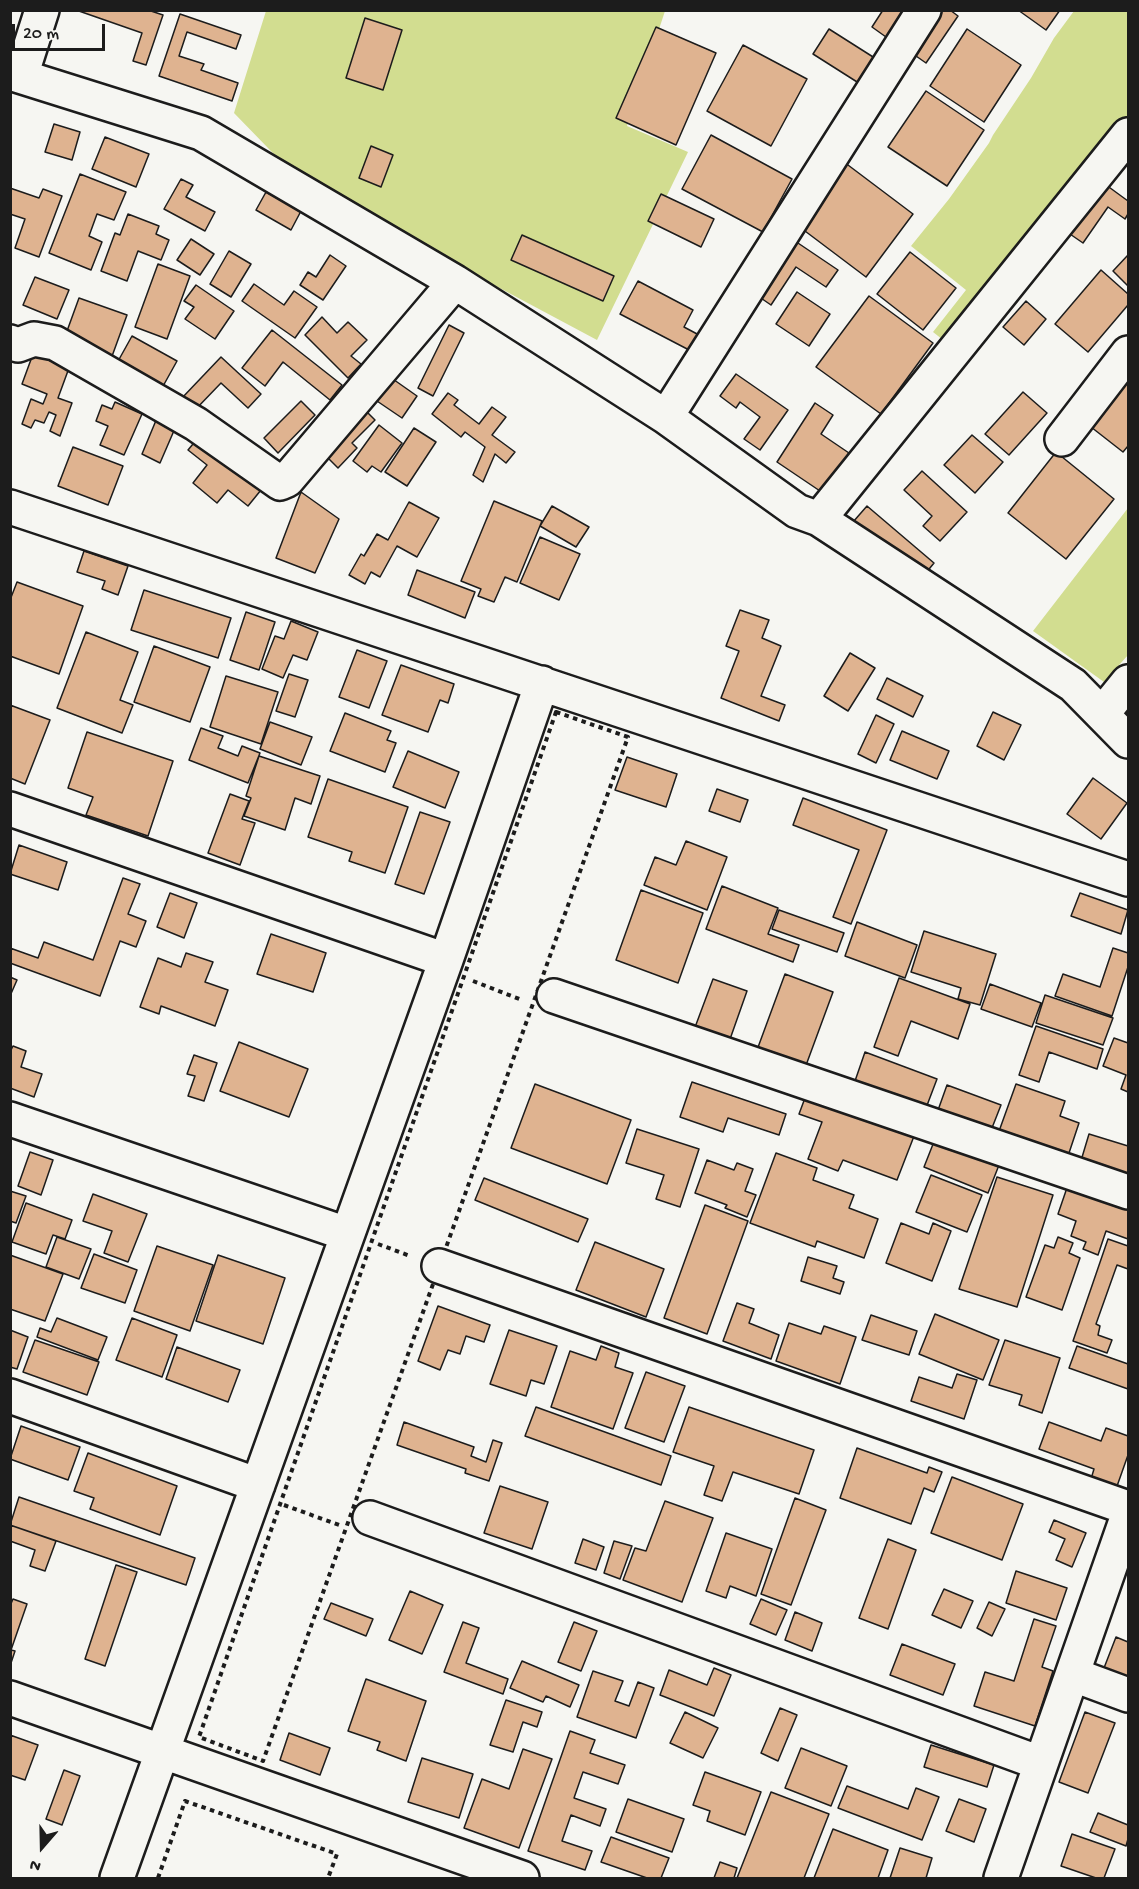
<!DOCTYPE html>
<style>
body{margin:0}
#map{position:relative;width:1139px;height:1889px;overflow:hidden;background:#f6f6f2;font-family:"Gochi Hand",sans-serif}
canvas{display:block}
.frame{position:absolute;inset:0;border:12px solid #1c1c1c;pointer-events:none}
.north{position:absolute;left:12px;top:1817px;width:60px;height:60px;-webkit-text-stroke:4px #f6f6f2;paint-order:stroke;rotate:200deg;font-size:16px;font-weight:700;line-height:24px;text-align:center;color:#1c1c1c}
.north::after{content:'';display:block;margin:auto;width:21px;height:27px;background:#1c1c1c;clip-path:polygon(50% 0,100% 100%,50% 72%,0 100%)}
.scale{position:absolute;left:12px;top:24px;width:93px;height:27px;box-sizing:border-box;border:3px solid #1c1c1c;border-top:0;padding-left:8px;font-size:18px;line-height:21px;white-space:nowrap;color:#1c1c1c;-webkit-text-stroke:4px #f6f6f2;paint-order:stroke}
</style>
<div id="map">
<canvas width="1139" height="1889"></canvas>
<div class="frame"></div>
<div class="north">N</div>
<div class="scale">20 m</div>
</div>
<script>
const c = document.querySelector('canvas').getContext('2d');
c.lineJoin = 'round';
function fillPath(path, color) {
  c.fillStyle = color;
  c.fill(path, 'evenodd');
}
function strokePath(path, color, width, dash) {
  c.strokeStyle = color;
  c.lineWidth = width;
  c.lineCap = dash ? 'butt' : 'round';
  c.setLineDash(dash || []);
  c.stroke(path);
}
fillPath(new Path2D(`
 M266,11h399l-38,115 61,26 -91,188 -296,-158 -67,-69z
 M1074,11h54v131l-166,213 -29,-23 33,-42 -55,-44 38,-47 40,-56 4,-8 38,-57 23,-40z
 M1128,508v147l-24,27 -71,-51z`), '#d2dd90');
const building = new Path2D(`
 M76,10h72l15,5 -17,50 -13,-4 9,-28z
 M883,10h22l-19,27 -14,-10z
 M932,10h18l8,6 -32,47 -20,-14z
 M1018,10h42l-14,20z
 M180,14l61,21 -5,14 -49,-17 -8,24 25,8 -3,6 37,13 -6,18 -73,-25z
 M365,18l37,12 -19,60 -37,-12z
 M656,27l60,26 -40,92 -60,-27z
 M829,29l52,33 -16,25 -52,-33z
 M967,29l54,36 -37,57 -54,-36z
 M743,45l64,34 -36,67 -64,-35z
 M926,91l58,39 -37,56 -59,-39z
 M54,124l26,8 -8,28 -27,-8z
 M711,135l81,44 -29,53 -81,-43z
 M105,137l44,17 -13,33 -44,-18z
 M371,146l22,9 -12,32 -22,-9z
 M844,162l69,52 -47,63 -69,-52z
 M80,174l46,18 -12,28 -17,-6 -8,22 13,6 -11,28 -42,-17z
 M181,179l12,6 -7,12 29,15 -10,19 -41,-22z
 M1102,182l26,19v13l-3,5 -17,-12 -25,36 -16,-11z
 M10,188l29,10 4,-9 19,7 -23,61 -24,-9 10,-29 -15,-5z
 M266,192l35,19 -10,19 -35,-20z
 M661,194l53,25 -13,28 -53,-26z
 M128,214l31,12 -3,8 13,6 -8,20 -23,-9 -11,30 -26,-10 14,-38 5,2z
 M522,235l92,41 -11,25 -92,-41z
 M191,239l23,15 -14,21 -23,-15z
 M792,239l46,31 -12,17 -30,-20 -25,38 -16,-11z
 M229,251l22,13 -20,33 -21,-13z
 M910,252l46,36 -33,42 -46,-36z
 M330,255l16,11 -23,34 -23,-15 8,-13 8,5z
 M1128,255v31l-15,-15z
 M158,264l32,12 -23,63 -32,-12z
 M1101,270l27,24v11l-40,47 -33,-28z
 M35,277l34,13 -12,29 -34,-14z
 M638,281l55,29 -9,17 15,8 -8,16 -71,-37z
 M254,284l30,21 10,-14 23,16 -22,31 -53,-37z
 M196,285l38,26 -19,28 -30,-20 9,-12 -10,-6z
 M797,292l33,22 -21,32 -33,-22z
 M869,296l64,47 -52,71 -65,-47z
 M79,298l48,17 -16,44 -48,-17z
 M1026,301l20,18 -22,26 -21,-18z
 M322,317l15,16 11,-11 19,18 -16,16 10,8 -13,14 -43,-43z
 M449,325l15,8 -31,63 -15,-8z
 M272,330l70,55 -12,15 -47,-38 -18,24 -23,-18z
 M132,336l45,25 -20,36 -45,-25z
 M33,354l36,14 -11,30 14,5 -12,33 -10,-5 6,-16 -7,-3 -5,11 -9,-3 -4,8 -9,-4 9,-25 12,5 4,-10 -25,-10z
 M221,357l40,37 -13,14 -27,-25 -27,28 -13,-12z
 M1128,369v77l-5,6 -32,-25 30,-37 -6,-5z
 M736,374l52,36 -28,40 -16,-11 16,-22 -20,-15 -4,6 -16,-12z
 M390,377l27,19 -15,22 -28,-19z
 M1023,392l24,21 -38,42 -24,-21z
 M448,393l10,7 -4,5 25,19 13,-17 14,10 -14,18 23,17 -9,11 -11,-9 -12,28 -10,-7 12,-28 -20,-15 -4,5 -29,-23z
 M301,401l14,14 -37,38 -14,-15z
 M115,402l27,12 -18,41 -24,-10 8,-19 -12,-5 6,-16 10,4z
 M815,403l18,12 -12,19 28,19 -26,40 -46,-31z
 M363,408l12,12 -23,23 5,5 -19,20 -17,-17z
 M157,418l19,8 -16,37 -18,-9z
 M379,425l23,18 -21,29 -9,-6 -5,6 -14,-11z
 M414,428l22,14 -29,44 -22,-14z
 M972,435l31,27 -28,31 -31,-28z
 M198,438l63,52 -13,16 -20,-16 -11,13 -24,-20 14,-18 -19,-15z
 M73,447l50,19 -15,39 -50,-19z
 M1056,452l58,47 -48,60 -58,-46z
 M922,471l45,41 -27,29 -17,-15 9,-10 -28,-26z
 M301,492l38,27 -24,54 -39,-15z
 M494,501l48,20 -25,61 -12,-5 -11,25 -16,-6 3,-7 -20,-8z
 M409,502l30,16 -22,39 -20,-11 -17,31 -9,-5 -6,12 -16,-9 12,-21 3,2 13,-22 11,6z
 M552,506l37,21 -13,20 -36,-21z
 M867,506l67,57 -13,16 -68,-57z
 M540,537l40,17 -21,46 -39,-17z
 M84,551l44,15 -10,29 -16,-6 3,-8 -28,-9z
 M417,570l58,22 -10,26 -57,-23z
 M17,582l66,24 -24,68 -49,-18v-56z
 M144,590l87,28 -13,40 -87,-28z
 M740,610l29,10 -7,18 19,8 -20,50 24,9 -6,16 -58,-23 18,-47 -13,-5z
 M246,612l29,10 -16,48 -29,-10z
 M291,621l27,11 -11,28 -14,-5 -10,23 -21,-9 13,-33 9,3z
 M86,632l52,20 -18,48 13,5 -11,28 -65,-25z
 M154,646l56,21 -20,55 -56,-20z
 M357,650l30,11 -18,47 -30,-11z
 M850,653l25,15 -27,43 -24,-15z
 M401,665l53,19 -6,19 -8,-3 -12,32 -46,-17z
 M289,674l19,6 -13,37 -19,-6z
 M226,676l52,16 -17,52 -51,-17z
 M887,678l36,18 -10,21 -36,-18z
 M10,705l40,15 -25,64 -15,-6z
 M993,712l28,13 -17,35 -27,-14z
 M345,713l46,18 -4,9 9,3 -11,29 -55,-21z
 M876,715l18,9 -18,39 -18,-9z
 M270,722l42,15 -11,28 -41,-16z
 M201,728l22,8 -5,12 20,8 4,-10 18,7 -12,30 -59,-23z
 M902,731l47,20 -12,28 -47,-19z
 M87,732l86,29 -25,75 -62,-21 7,-18 -25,-9z
 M408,751l51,21 -14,36 -52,-21z
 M259,756l61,20 -9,28 -16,-6 -10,32 -41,-14 7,-18 -5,-2z
 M627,757l50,17 -11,33 -51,-17z
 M1093,778l34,25 -26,36 -34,-25z
 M328,779l80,28 -23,66 -36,-12 3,-9 -44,-15z
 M717,789l31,11 -8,22 -31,-11z
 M230,794l19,7 -7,18 13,4 -15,42 -32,-12z
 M803,798l84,32 -36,94 -18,-7 26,-67 -66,-25z
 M420,812l30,10 -26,72 -29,-10z
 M686,841l41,16 -20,53 -63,-25 11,-28 21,8z
 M19,845l48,17 -9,28 -48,-16z
 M123,878l17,6 -12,30 18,7 -10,26 -16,-6 -20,55 -90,-33v-15l28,10 6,-16 49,18z
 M722,886l56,22 -10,26 31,11 -6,17 -87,-33z
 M641,890l62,23 -25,70 -62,-23z
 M170,893l27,10 -13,35 -27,-11z
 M1080,893l48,17 -7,24 -50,-18z
 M779,910l65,23 -7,19 -65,-23z
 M857,922l60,23 -12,33 -60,-22z
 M924,931l72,23 -16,51 -22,-6 3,-11 -50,-16z
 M271,934l55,19 -13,39 -56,-18z
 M1113,948l15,5v14l-16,49 -57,-20 8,-22 37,13z
 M186,953l27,9 -8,20 23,8 -13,36 -54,-20 -2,8 -19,-7 18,-49 23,9z
 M785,974l48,18 -28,76 -48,-18z
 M10,977l7,3 -7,16z
 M899,978l71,26 -12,35 -47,-18 -13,35 -24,-9z
 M713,979l34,12 -18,51 -35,-12z
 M990,984l51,19 -9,24 -51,-18z
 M1045,995l68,23 -10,27 -67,-22z
 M1036,1026l67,23 -6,20 -48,-17 -10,30 -20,-7z
 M1114,1038l14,5v49l-7,-3 5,-14 -23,-9z
 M239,1042l69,27 -19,48 -69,-26z
 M13,1046l13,5 -5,16 21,7 -8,23 -24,-9v-36z
 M865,1052l72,27 -11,29 -71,-27z
 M194,1055l23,8 -13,38 -16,-5 7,-20 -8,-2z
 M692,1082l94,32 -7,21 -51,-17 -5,14 -43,-15z
 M535,1084l96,36 -24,64 -96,-36z
 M1016,1084l49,17 -5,15 19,7 -12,36 -69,-25z
 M947,1085l54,20 -11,28 -53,-20z
 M808,1090l108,41 -19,49 -54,-20 -5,11 -30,-12 14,-37 -23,-8z
 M637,1129l62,20 -19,58 -24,-8 8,-24 -38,-12z
 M937,1134l64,26 -13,33 -64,-26z
 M1089,1134l39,12v33l-48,-15z
 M30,1152l23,8 -12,35 -23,-9z
 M776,1153l41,15 -4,12 41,15 -5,13 29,11 -14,39 -47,-17 -2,6 -65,-24z
 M707,1160l27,10 3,-7 16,6 -8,22 11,4 -9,22 -22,-9 2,-3 -32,-12z
 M931,1175l51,20 -15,37 -51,-20z
 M997,1177l56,18 -36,112 -58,-18z
 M484,1178l104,41 -10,23 -103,-42z
 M1070,1179l58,20v40l-22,-8 -8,24 -15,-6 3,-7 -15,-6 5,-15 -18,-7z
 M10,1191l16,5 -10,27 -6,-2z
 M93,1194l54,20 -19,48 -24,-9 8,-22 -29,-10z
 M26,1203l46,17 -7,19 -12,-4 -7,19 -34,-12z
 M705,1205l43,16 -41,113 -43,-16z
 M901,1223l28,11 4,-11 18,8 -19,50 -46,-18z
 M57,1237l34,12 -12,30 -33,-12z
 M1058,1237l15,6 -4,10 11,5 -18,52 -36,-13 19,-52 9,3z
 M1108,1239l20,7v23l-11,-4 -21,59 4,2 -2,9 14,5 -5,13 -34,-12z
 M595,1242l69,27 -18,48 -70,-27z
 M157,1246l56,19 -23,66 -56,-20z
 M94,1254l43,16 -12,33 -44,-15z
 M10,1255l53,19 -18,47 -35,-12z
 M218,1255l67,23 -22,66 -67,-23z
 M808,1257l29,9 -4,12 11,4 -4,12 -39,-13z
 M737,1303l17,6 -5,14 30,12 -8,24 -48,-18z
 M438,1306l52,19 -6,17 -18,-6 -6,18 -12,-4 -8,20 -22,-9z
 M935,1314l64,26 -16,40 -64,-26z
 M871,1315l46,16 -8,24 -47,-15z
 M57,1318l50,19 -9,23 -61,-23 3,-9 11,4z
 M132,1318l45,17 -15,42 -46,-17z
 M789,1323l32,11 3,-8 32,11 -16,47 -64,-23z
 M10,1330l18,7 -11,32 -7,-2z
 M509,1330l48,16 -13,38 -13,-4 -5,16 -36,-12z
 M35,1340l64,22 -12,33 -64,-23z
 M1005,1340l55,18 -18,55 -23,-8 3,-10 -33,-10z
 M601,1346l18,7 -4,14 18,6 -20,56 -62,-22 19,-56 26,9z
 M1077,1346l51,18v25l-59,-21z
 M177,1347l63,23 -12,32 -62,-23z
 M646,1372l39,14 -21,56 -39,-14z
 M957,1374l20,6 -13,39 -53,-18 8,-24 33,11z
 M536,1407l135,49 -10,29 -136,-49z
 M689,1407l125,43 -15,44 -66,-22 -11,29 -18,-6 10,-29 -41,-14z
 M404,1422l70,25 -3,9 15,6 7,-22 9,3 -13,38 -24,-8 1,-4 -69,-24z
 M1049,1422l52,19 5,-13 22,8v19l-12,34 -25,-10 3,-10 -55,-20z
 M21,1426l59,21 -12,33 -58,-21z
 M857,1448l70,25 2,-6 13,5 -8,20 -10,-4 -13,36 -71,-26z
 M88,1453l89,33 -17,49 -70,-26 4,-11 -20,-7z
 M952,1477l71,27 -21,56 -71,-27z
 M500,1486l48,16 -16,47 -48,-16z
 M19,1497l176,61 -9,27 -176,-60z
 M795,1498l31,12 -35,95 -30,-11z
 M665,1501l48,17 -31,84 -59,-22 12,-32 11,3z
 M1054,1520l32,13 -14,34 -16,-7 9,-21 -16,-7z
 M10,1525l46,16 -11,30 -15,-5 5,-16 -25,-9z
 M726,1533l46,16 -16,47 -26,-10 -4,12 -20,-7z
 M583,1539l21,8 -8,23 -21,-7z
 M888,1539l28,11 -28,79 -29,-11z
 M614,1541l18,5 -12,33 -16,-6z
 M116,1565l21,7 -32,94 -20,-7z
 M1016,1571l51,17 -11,32 -50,-17z
 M944,1589l29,12 -12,27 -29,-13z
 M410,1591l33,14 -21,49 -33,-14z
 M13,1599l14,5 -16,46 4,1 -5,15v-60z
 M761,1599l26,11 -11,25 -26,-11z
 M989,1602l16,7 -13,27 -15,-8z
 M331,1603l42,16 -7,17 -42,-17z
 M795,1612l27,11 -10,28 -27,-11z
 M1034,1619l22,7 -14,41 11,4 -18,55 -61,-20 11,-34 29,9z
 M463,1622l16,6 -13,35 42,16 -5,15 -59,-22z
 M574,1622l23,9 -16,40 -23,-9z
 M1116,1637l12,5v37l-24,-11z
 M902,1644l53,20 -12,31 -53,-20z
 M522,1661l57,24 -9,22 -24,-11 -3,6 -33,-14z
 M714,1668l17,7 -17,41 -54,-21 9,-25 38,15z
 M593,1671l30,10 -8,20 14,5 9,-24 16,6 -18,50 -59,-21z
 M366,1679l60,22 -20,60 -29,-11 3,-8 -32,-11z
 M506,1700l36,12 -5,15 -14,-5 -10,30 -23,-7z
 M780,1708l17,7 -19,46 -17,-8z
 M685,1712l33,16 -15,30 -33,-15z
 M1085,1712l30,11 -27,70 -29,-11z
 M570,1731l25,9 -5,13 35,12 -7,19 -35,-12 -9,26 32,11 -6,17 -29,-11 -9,26 30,10 -7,19 -57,-19z
 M289,1733l41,15 -10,27 -40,-15z
 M10,1735l28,10 -13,35 -15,-5z
 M931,1745l63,20 -7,22 -63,-20z
 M801,1748l46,18 -16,40 -46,-18z
 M523,1749l29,10 -33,89 -55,-20 18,-49 27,10z
 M422,1758l51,16 -14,44 -51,-16z
 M64,1770l16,6 -18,49 -16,-6z
 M705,1772l56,20 -16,43 -38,-14 3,-10 -17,-6z
 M847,1786l61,23 8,-21 23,9 -17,43 -84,-32z
 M771,1792l58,22 -25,64h-67z
 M628,1799l56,20 -12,33 -56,-20z
 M959,1799l27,10 -12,33 -28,-11z
 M1098,1813l30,12v14l-2,7 -36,-14z
 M833,1829l55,21 -10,28h-64z
 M1072,1834l43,15 -11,29h-8l-35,-12z
 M611,1837l58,21 -8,20h-14l-46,-16z
 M900,1848l32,10 -6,20h-36z
 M720,1862l17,6 -3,10h-20z`);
fillPath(building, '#dfb390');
strokePath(building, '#1c1c1c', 1.5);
const minor = new Path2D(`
 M10,73l191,60 254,149 211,135 131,94 22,8 254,166 55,56
 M21,76l21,-66
 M10,342l8,3 16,-6 21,4 141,81 84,59 7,-3 168,-198
 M666,417l258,-407
 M1062,439l66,-86
 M10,507l1118,372
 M819,519l309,-384
 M1102,714l26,-32
 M10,809l436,151
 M554,996l574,196
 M10,1119l337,115
 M439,1266l689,242
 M10,1396l248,89
 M370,1518l670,245
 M1074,1675l54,20
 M10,1698l512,180
 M117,1878l329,-918 96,-277
 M1001,1878l127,-363`);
strokePath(minor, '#1c1c1c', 38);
strokePath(new Path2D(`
 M556,712l72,25 -365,1024 -64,-24z
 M473,981l49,19
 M378,1244l32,12
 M284,1505l55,20
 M158,1878l27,-77 152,53 -9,24`), '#1c1c1c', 4, [4.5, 4.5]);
strokePath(minor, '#f6f6f2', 33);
</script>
